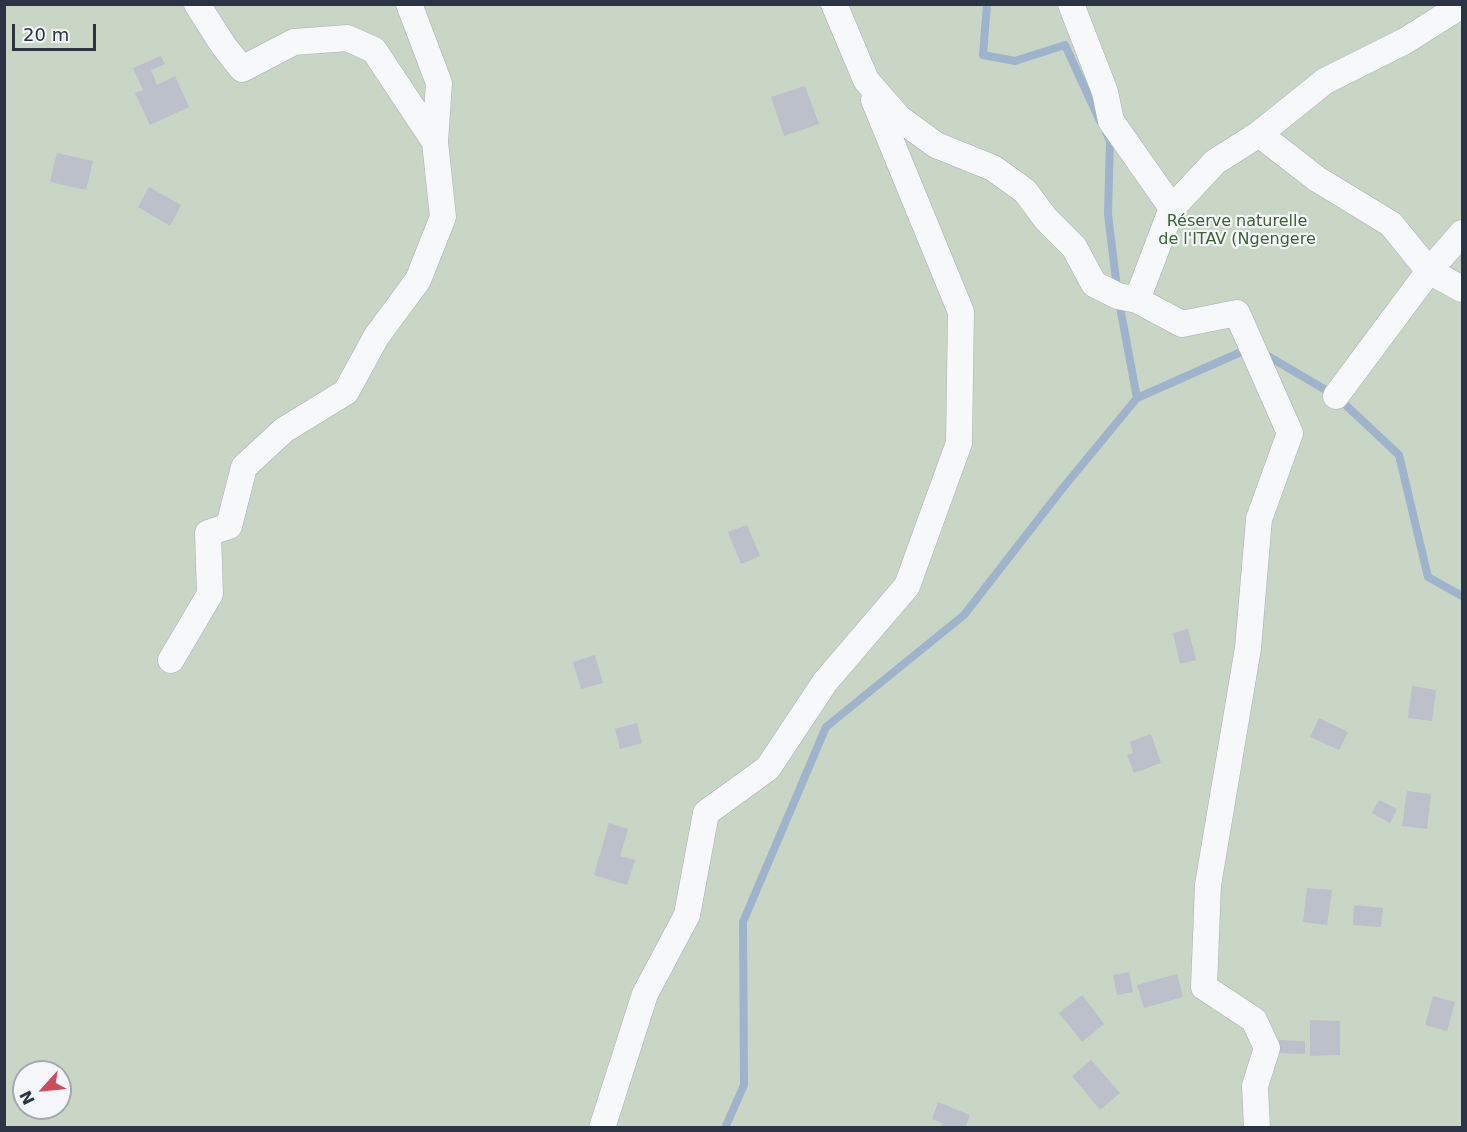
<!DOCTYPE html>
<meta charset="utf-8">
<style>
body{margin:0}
#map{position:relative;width:1467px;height:1132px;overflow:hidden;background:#e4e7ec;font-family:"DejaVu Sans",sans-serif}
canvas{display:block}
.frame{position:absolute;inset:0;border:6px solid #2b3445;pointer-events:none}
.north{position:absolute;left:12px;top:1060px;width:60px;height:60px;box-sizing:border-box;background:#f4f6f9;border:2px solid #a4a8b1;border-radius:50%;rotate:243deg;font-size:16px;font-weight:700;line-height:24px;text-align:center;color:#2b3445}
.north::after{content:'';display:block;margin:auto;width:21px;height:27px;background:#d1495b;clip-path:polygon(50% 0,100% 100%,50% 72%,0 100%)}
.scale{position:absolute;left:12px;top:24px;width:84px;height:27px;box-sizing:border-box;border:3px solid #2b3445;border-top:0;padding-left:8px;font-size:18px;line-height:21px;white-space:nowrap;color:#2b3445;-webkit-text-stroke:4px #f4f6f9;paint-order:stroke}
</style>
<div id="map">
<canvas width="1467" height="1132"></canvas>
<div class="frame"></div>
<div class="north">N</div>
<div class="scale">20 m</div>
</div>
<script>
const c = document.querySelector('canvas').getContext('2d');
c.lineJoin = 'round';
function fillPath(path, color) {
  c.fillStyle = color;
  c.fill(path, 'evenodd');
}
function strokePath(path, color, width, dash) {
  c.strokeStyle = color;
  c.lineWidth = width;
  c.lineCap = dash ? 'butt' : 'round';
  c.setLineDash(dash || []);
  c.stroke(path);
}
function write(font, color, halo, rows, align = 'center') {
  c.font = font + ' "DejaVu Sans",sans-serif';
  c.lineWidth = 4.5;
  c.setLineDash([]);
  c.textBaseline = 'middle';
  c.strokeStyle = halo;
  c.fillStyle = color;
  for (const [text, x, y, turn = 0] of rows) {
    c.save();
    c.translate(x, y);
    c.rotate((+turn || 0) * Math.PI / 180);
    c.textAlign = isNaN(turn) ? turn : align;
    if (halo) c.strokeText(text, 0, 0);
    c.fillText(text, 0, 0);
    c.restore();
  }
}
fillPath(new Path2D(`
 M5,5h1457v1122l-1457,1zM24,1072h36v36h-36z`), '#c9d6c5');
strokePath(new Path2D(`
 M987,4l-4,51 32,6 50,-16 35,76
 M1106,132l4,9 -2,73 10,82 19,102
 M1261,352l75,44 63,59 29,122 34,19
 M725,1128l19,-43 -1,-163 83,-195 138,-112 98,-126 75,-91 113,-50`), '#9fb4cc', 8);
fillPath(new Path2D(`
 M161,56l4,8 -14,6 6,15 18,-9 14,31 -39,18 -15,-32 8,-3 -10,-22z
 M805,86l14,38 -35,12 -13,-39z
 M57,153l36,8 -7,29 -36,-8z
 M149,187l32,18 -11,21 -32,-19z
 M747,525l13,31 -19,8 -13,-32z
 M1188,629l8,31 -16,4 -7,-31z
 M595,655l8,28 -22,6 -8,-27z
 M1412,686l24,4 -4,31 -24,-3z
 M1319,718l29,14 -9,18 -29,-13z
 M637,723l5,20 -22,6 -5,-20z
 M1151,734l10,29 -27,10 -7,-18 6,-2 -3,-11z
 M1407,791l24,3 -4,35 -25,-3z
 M1379,800l18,9 -7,14 -18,-10z
 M609,823l19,6 -8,27 15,4 -8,25 -33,-10z
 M1307,888l25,2 -5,35 -24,-3z
 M1354,905l29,3 -2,19 -28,-2z
 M1129,972l4,20 -16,3 -4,-20z
 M1177,974l6,23 -39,11 -7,-23z
 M1082,995l22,29 -22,18 -23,-29z
 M1433,996l22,6 -8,29 -22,-6z
 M1310,1020l30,1v34l-30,1z
 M1279,1040l26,1v13l-26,-1z
 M1091,1060l29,33 -20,17 -28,-34z
 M938,1102l32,13 -5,13h-24l1,-5 -10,-4z`), '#bbc0ca');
const minor = new Path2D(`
 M409,4l30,79 -4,59
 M834,4l32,76 33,38 37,27 57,23 32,23 21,28 28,28 20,37 24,12 19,4 45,24 55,-11 53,120 -31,86 -11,129 -40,237 -4,102 50,33 13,28 -12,38 2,42
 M1071,4l34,88 6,29 61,87
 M1259,134l58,45 74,45 38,47 33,18
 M1137,300l35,-92 43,-46 44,-28 66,-53 80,-40 57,-36
 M1336,396l93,-125 33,-38
 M171,660l39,-66 -2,-61 21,-7 15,-59 40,-37 62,-38 30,-55 42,-57 25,-63 -8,-75 -61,-92 -27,-12 -53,4 -52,27 -19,-24 -26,-41
 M602,1128l43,-134 42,-79 19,-102 62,-45 57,-86 82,-96 52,-143 2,-131 -87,-212`);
strokePath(minor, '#a9aeb7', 27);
strokePath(minor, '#f7f8fa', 26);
write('16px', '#3f6138', '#f4f6f9', [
 ["Réserve naturelle",1237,222],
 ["de l'ITAV (Ngengere",1237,240]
]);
</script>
